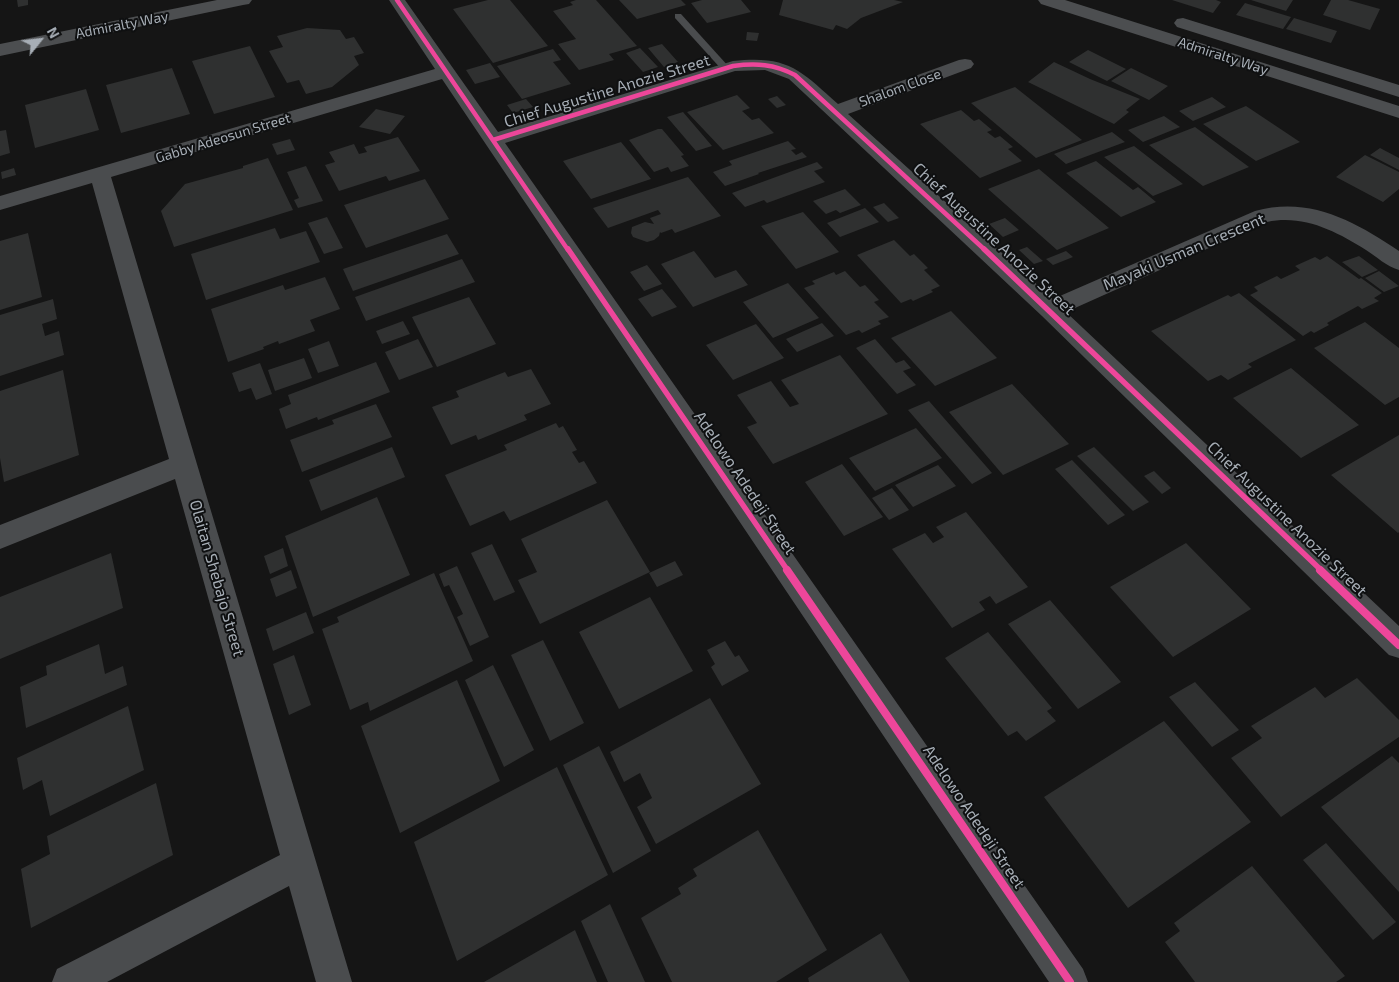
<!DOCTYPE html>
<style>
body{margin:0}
#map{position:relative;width:1399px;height:982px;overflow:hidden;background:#151515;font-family:"Exo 2",sans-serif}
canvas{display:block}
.north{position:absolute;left:15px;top:15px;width:50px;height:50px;-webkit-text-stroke:4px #0f1011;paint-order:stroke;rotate:61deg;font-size:14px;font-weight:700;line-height:20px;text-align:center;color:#a7aeb6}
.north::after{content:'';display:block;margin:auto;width:18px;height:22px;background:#a7aeb6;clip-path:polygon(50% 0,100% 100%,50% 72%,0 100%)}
</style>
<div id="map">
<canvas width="1399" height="982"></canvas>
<div class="north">N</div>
</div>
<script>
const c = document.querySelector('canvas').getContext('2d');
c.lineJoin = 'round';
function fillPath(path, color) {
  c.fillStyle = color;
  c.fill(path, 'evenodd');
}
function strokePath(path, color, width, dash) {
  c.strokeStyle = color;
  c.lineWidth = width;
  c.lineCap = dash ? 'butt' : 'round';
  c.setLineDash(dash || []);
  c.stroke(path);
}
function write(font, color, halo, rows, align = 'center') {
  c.font = font + ' "Exo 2",sans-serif';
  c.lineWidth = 4;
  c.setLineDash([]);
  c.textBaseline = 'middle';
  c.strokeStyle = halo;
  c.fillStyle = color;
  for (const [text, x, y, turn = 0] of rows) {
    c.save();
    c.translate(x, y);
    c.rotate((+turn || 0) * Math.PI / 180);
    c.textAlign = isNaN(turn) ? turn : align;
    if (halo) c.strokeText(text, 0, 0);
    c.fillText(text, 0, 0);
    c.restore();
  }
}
fillPath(new Path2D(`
 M17,0h11v5l-10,2z
 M488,0h22l38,46 -55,17 -40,-54z
 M576,0h20l41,46 -28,8 5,6 -35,10 -21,-26 18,-5 -23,-28 20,-6 -3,-3z
 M619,0h62l5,5 -49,14z
 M702,0h39l10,12 -44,11 -16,-20z
 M783,0h111l9,2 -42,16 -14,11 -11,-4 -3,5 -54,-15z
 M1172,0h44l5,2 -8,11z
 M1251,0h42l-7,11z
 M1331,0h17l32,9 -10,21 -47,-15z
 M1245,3l46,14 -8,12 -47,-14z
 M1294,18l43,13 -6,12 -45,-14z
 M307,28l33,2 6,9 8,-2 10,16 -10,3 5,9 -27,22 -26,7 -7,-14 -12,3 -18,-32 14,-4 -6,-11z
 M747,32l12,1 -2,8 -11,-1z
 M662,44l16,18 -14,5 -16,-19z
 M250,46l25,51 -61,17 -22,-53z
 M640,48l18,19 -15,5 -17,-19z
 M553,49l8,11 -8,2 18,22 -49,15 -25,-33z
 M1088,50l38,19 -19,12 -38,-19z
 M1054,62l36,17 50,20 -14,11 3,2 -15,12 -86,-42z
 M490,63l10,14 -25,7 -9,-14z
 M172,68l18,46 -69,19 -15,-48z
 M1131,68l37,18 -19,14 -38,-19z
 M1015,87l67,53 -46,18 -65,-55z
 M86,89l13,41 -64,18 -10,-43z
 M737,95l13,13 -8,3 10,9 7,-2 15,15 -51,17 -36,-38z
 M777,96l9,9 -9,3 -9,-9z
 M1212,97l14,10 -33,14 -14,-10z
 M526,99l7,8 -20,6 -6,-8z
 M1246,106l54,36 -44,19 -53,-37z
 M376,109l29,7 -15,18 -31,-7z
 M961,110l13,11 5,-2 13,11 -5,2 8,6 5,-2 13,11 -5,2 14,12 -42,17 -60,-54z
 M683,112l29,34 -16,5 -29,-34z
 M1164,116l16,11 -37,15 -15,-12z
 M1195,127l54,40 -46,19 -54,-41z
 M658,129h4l22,26 -3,1 8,10 -18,6 -3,-5 -14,5 -25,-32z
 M6,130l4,23 -10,3v-25z
 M1112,132l13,10 -59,22 -12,-10z
 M398,137l22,34 -31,10 -3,-5 -47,15 -14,-26 10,-3 -6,-10 25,-8 5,10 8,-2 -3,-5z
 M290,139l5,11 -18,5 -5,-11z
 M788,141l8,8 -5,1 5,5 6,-3 5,5 -49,16 1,1 -34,12 -12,-14 19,-7 -3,-4z
 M621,142l30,37 -60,20 -28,-38z
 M1134,146l49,38 -30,12 -49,-39z
 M1380,148l19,10v12l-29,-15z
 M1365,155l34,17v17l-16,13 -47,-25z
 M268,158l25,52 -119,37 -13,-36 24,-27 58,-16v-2z
 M1096,161l37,29 5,-3 18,15 -35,15 -55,-44z
 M817,162l6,6 -9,3 11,11 -58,21 -3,-3 -19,7 -13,-14z
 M306,166l17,35 -25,7 -4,-8 5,-2 -12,-26z
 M14,168l2,7 -14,4 -1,-7z
 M1039,169l70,59 -52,22 -69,-61z
 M688,177l33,39 -46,17 -3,-4 -11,4 -1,-1 -1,4 -5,4 -7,2 -14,-5 -2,-4 1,-6 13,-5 9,2 -4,-6 11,-4 -3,-4 -50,18 -15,-20z
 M425,179l24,40 -83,29 -22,-43z
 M845,189l16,16 -21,8 -4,-3 -10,4 -13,-13z
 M884,203l15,15 -11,4 -15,-15z
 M865,208l14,14 -39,15 -13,-14z
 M803,212l36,40 -43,17 -35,-43z
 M327,217l16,31 -19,6 -16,-31z
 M1005,218l14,12 -16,7 -14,-13z
 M275,228l5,11 26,-8 14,31 -114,38 -15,-46z
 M28,233l14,64 -42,13v-69z
 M447,234l12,20 -106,37 -10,-22z
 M894,240l16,16 4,-2 14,14 -4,2 16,16 -9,4 2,2 -20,9 -2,-2 -10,4 -44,-48z
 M1027,247l16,14 -9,3 -15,-14z
 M694,251l21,27 21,-8 12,15 -55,22 -32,-43z
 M1066,251l7,6 -20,8 -7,-6z
 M1327,256l32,23 2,-1 21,15 -8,5 5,3 -17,8 -4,-3 -31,17 2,2 -15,8 -3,-2 -8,5 -53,-41 8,-4 -4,-4 23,-11 4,3 19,-9 -5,-4 20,-9 5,3z
 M1359,256l19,14 -16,7 -20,-15z
 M462,259l13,23 -109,39 -11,-24z
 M647,265l15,19 -18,7 -14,-19z
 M845,271l15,16 5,-2 14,15 -5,2 15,15 -11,4 3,3 -19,9 -3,-3 -13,5 -42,-47 11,-4 -3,-3 22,-9 2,3z
 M1379,271l20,15 -15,6 -19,-14z
 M325,277l15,32 -30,11 5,11 -36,13 -1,-3 -15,6 1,2 -36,13 -17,-53 72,-24 2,5z
 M788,283l31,35 -46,20 -30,-36z
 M662,289l15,18 -25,10 -14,-18z
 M1239,293l57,47 -48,24 4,3 -24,13 -7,-5 -13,6 -57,-50 77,-36 3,2z
 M469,297l27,47 -59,23 -25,-50z
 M53,299l4,20 -15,5 3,12 14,-5 5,24 -64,21v-61z
 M951,311l46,47 -62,28 -44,-48z
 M403,321l7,13 -28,10 -6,-13z
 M1365,322l34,26v49l-14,8 -71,-57z
 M822,323l12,13 -37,16 -11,-13z
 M756,324l28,34 -51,22 -27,-35z
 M418,339l15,28 -34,13 -14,-28z
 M875,339l21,24 8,-3 7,8 -8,3 13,14 -19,9 -41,-46z
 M329,341l10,25 -21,7 -10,-24z
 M840,355l48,59 -115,50 -26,-37 10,-4 -20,-28 34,-14 19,26 9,-3 -18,-24z
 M304,358l8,20 -37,13 -7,-21z
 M376,362l14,30 -72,28 -1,-3 -31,12 -7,-20 12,-5 -3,-9z
 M260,363l12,31 -16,6 -5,-12 -12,4 -7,-19z
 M1291,368l68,57 -58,33 -68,-60z
 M531,369l20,35 -27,11 3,5 -49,20 -2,-5 -25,10 -19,-38 27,-10 -3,-6 49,-19 3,5z
 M63,370l16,85 -75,27 -4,-24v-67z
 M1012,384l57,60 -66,31 -54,-63z
 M929,401l63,72 -20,11 -64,-74z
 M376,404l16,33 -90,35 -12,-32 44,-16 -2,-4z
 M556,423l3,5 4,-2 14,24 -5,2 7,11 5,-2 13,22 -87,38 -6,-10 -34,15 -25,-51 62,-25 -3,-5z
 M916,428l26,30 -67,33 -26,-33z
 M1399,435v97l-1,1 -67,-58z
 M392,447l13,30 -84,34 -12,-31z
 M1094,447l55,55 -16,9 -56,-55z
 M1072,460l53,55 -17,10 -53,-56z
 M842,464l41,53 -39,19 -39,-54z
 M938,465l18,21 -43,21 -18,-22z
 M1154,471l17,17 -9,6 -18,-18z
 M892,488l17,22 -20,10 -17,-22z
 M377,497l33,78 -97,42 -28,-81z
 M607,500l43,72 -110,52 -22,-44 19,-8 -16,-33z
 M966,512l62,75 -32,17 -6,-8 -11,6 6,8 -33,18 -60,-79 33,-16 8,10 11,-6 -8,-10z
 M1186,543l65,66 -78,48 -63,-70z
 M492,544l23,48 -21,9 -23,-48z
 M283,548l5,18 -18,8 -6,-18z
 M111,553l12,55 -123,51v-62z
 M675,561l8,14 -26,12 -8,-14z
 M457,566l32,71 -19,9 -13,-29 6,-3 -14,-29 -5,2 -5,-13z
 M291,570l6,18 -21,9 -6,-18z
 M434,573l39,88 -103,50 -2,-9 -18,8 -28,-81 17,-7 -2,-5z
 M650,597l43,74 -74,38 -40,-77z
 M1050,600l71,82 -43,27 -70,-85z
 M306,612l8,21 -41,18 -7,-22z
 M988,632l64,76 -5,3 9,10 -30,20 -9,-10 -9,5 -63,-78z
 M543,640l41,83 -34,18 -39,-86z
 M725,641l10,16 4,-2 10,16 -27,15 -11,-19 4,-3 -8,-14z
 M99,644l6,30 18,-8 4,19 -101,43 -6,-41 27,-12 -1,-9z
 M294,655l17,50 -22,10 -16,-51z
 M493,665l41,85 -30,17 -39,-87z
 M1357,678l42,42v17l-118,80 -50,-59 31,-20 -11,-12 64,-39 10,11z
 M457,680l43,101 -100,52 -39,-107z
 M1195,682l44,48 -27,17 -43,-50z
 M710,698l51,86 -105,60 -19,-37 15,-9 -12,-25 -16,9 -14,-30z
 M128,706l16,64 -94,46 -8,-36 -19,10 -6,-32z
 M1164,721l87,101 -123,86 -84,-111z
 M599,746l52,105 -38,22 -50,-108z
 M1392,756l7,7v129l-78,-85z
 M557,767l51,108 -151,86 -43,-119z
 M156,783l17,72 -142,73 -10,-59 29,-15 -3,-18z
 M758,830l69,120 -51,32h-104l-31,-64 40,-24 -3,-6 19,-12 -4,-7z
 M1326,843l70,79 -23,18 -70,-80z
 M1252,866l93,110 -9,6h-141l-30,-40 15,-11 -6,-8z
 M610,904l35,78h-37l-27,-61z
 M575,930l22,52h-113z
 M881,933l29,49h-101l-1,-4z`), '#2f3030');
fillPath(new Path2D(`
 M675,14h6l48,53v4h-6l-48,-53z`), '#4a4c4e');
fillPath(new Path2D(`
 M389,0h16l93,132 235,-71c55,-6 67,9 105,43l121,-44 6,-1 6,1 3,4 -3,4 -123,46 205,185 202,-88c55,-15 99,10 144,40v19c-13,-4 -22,-13 -33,-20 -30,-19 -63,-36 -99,-28l-201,90 333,314v32l-10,-3 -347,-339 -253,-237 -24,-9 -30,1 -230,72 578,826 5,13h-39l-607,-903 -331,98 241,805h-36l-27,-96 -182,96h-55l5,-13 223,-114 -105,-376 -175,70v-24l169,-66 -77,-276 -92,27v-14l435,-127z`), '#4a4c4e');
fillPath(new Path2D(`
 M217,0h35l-3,4 -6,1 -243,51v-12z
 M1038,0h27l334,106v12l-358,-114z
 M1183,18l216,67v12l-222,-70 -3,-4 3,-4z`), '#4c4e50');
strokePath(new Path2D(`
 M397,0l171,250
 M493,140l240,-74c23,-3 41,-2 62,9l190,175`), '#ed469a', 4.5);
strokePath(new Path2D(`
 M568,249l220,322
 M984,249l338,322`), '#ed469a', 5.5);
strokePath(new Path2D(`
 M787,570l283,412
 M1320,570l79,75`), '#ed469a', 8);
write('14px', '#a7aeb6', '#0f1011', [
 ["Admiralty Way",122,25,-11],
 ["Admiralty Way",1223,56,18],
 ["Shalom Close",900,88,-20],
 ["Gabby Adeosun Street",223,138,-17]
]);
write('16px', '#a7aeb6', '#0f1011', [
 ["Chief Augustine Anozie Street",607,91,-17],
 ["Chief Augustine Anozie Street",994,239,43],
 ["Mayaki Usman Crescent",1184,252,-23],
 ["Adelowo Adedeji Street",745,483,56],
 ["Chief Augustine Anozie Street",1287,519,44],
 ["Olaitan Shebajo Street",217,578,74],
 ["Adelowo Adedeji Street",974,817,56]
]);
</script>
